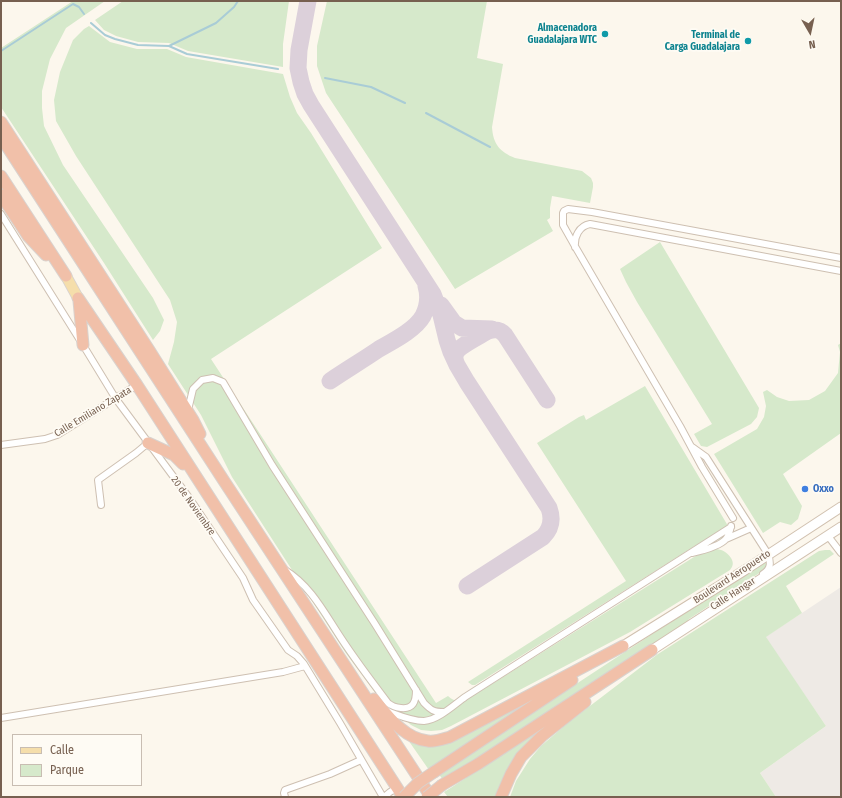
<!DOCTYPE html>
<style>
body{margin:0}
#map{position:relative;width:842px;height:798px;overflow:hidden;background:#fcf7ed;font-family:"Fira Sans Condensed",sans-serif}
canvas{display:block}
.frame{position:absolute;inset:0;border:2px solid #776050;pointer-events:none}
.legend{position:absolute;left:12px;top:734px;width:130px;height:52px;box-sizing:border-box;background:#fefbf4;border:1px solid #c8bdb2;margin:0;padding:5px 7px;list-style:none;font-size:12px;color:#776050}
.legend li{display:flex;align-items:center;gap:8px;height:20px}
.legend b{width:20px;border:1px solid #c8bdb2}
.north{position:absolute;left:790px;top:12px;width:40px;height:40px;-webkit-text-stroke:3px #fefbf4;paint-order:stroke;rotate:171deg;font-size:11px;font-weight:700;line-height:16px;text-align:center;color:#776050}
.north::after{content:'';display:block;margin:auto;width:14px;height:18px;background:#776050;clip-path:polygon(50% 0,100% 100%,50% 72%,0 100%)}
</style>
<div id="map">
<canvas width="842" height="798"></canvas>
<div class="frame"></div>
<ul class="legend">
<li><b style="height:5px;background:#f5deab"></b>Calle</li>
<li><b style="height:11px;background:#d6e9cb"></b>Parque</li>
</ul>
<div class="north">N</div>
</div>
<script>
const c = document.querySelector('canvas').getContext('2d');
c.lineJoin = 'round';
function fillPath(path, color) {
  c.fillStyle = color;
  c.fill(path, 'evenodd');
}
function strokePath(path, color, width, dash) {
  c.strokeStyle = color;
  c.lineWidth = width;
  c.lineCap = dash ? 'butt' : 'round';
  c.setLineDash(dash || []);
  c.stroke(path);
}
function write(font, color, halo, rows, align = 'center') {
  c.font = font + ' "Fira Sans Condensed",sans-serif';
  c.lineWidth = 3.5;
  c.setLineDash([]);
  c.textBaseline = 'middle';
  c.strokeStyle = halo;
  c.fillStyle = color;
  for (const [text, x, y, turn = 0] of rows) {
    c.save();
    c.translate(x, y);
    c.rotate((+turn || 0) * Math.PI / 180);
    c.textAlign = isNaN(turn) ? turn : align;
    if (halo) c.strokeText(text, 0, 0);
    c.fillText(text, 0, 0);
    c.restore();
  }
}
fillPath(new Path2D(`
 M841,587v210h-65l-16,-24 66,-47 -61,-89 37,-24z`), '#eeeae5');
fillPath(new Path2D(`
 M73,1h32l-39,27 -16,31 -8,32v17l2,18 19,39 90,133 11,22 -4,11 -7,9 -49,-77 -103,-156v-59z
 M123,1h166l-6,43v23l-95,-16 -19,-8 -31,-1 -22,-6 -12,-6 -9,-10z
 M327,1h160l-10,57 26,6 -11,63c1,17 8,25 23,31l67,13 9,7 2,5v4l-3,16 -38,-7 -2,12v10l-3,2 6,11 -98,58 -129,-196 -9,-27v-20z
 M89,26l21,16 27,7h30l19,8 97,17 7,23 7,16 14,20 71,115 -171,111 225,344 12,-7c6,6 12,6 20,3l218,-137c13,-8 33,-22 45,-4 3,5 2,8 -1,12l-100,62 -179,94 -9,4 -11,1 -10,-1 -10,-5 -35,-31 -31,-42 -113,-175 -31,-62 -33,-51 6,-22 3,-20 -7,-22 -94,-144 -20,-35 -2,-21 6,-28 13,-32 11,-11z
 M660,242l99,166 -2,9 -6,7 -44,23 -6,-1 -7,-12 18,-10 -75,-122 -11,-20 -6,-13z
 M841,343v90l-58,41 19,32 -4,13 -7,6 -11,-3 -17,11 -49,-79 43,-25 7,-12 2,-11 -3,-14 4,-2 10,7 12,4 20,-1 16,-9 13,-18 2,-21 -2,-7z
 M645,386l86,145 -11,9c-7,-1 -12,-1 -19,2l-226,143h-3l-4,-3 158,-101 -89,-138 42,-26 5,-2 2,5z
 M825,550h5l4,4 -48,32 16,27 -36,24 60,89 -66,47 16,24h-266l6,-16 14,-22 11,-13 28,-24 89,-68 161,-103z
 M765,560c2,4 2,6 -1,10l-75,49 -5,8 -240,155 -5,-8z
 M572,678l-143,92 -23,-33 21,8z
 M556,719l-59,78h-49l-4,-5 5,-3z`), '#d6e9cb');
strokePath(new Path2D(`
 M91,23l14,12 10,4 23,6 31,1 18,8 91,15
 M169,46l47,-23 18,-16 4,-6
 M1,51l72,-47 6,3 5,7
 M325,78l46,9 34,16
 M426,113l64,34`), '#a9ccd6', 2);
strokePath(new Path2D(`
 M308,1l-9,49 -1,18 3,14 4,12 6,11 122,189 8,21 6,25 4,12 6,13 10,17 82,126c4,11 2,21 -6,29l-76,49
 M441,305l13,18 8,5 30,1
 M457,365c-2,-4 -3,-8 -1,-12 3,-7 26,-18 32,-22 7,-2 12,-2 17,4l42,65
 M330,381c16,-11 33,-21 49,-32 14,-8 36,-19 44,-33 5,-10 6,-20 3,-30`), '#dcd0da', 17);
const street = new Path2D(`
 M1,214l82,131 33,54 74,100 53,79 10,22 35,50 9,6 7,8 36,59 43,74
 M575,247c-1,-10 4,-21 15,-23l251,47
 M188,410l5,-21 9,-9 11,-2 10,4 49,83 103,159 49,79c7,7 9,9 20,9
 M1,445l44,-6 12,-4 80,-50
 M692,447l14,10 62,97c3,9 3,15 -5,20
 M101,505l-3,-25 38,-27 12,-10
 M733,518l-31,-51 -22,-41 -104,-178 -13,-23v-12l1,-2 4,-2 24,3 249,46
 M828,536l13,17
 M726,539l25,-11
 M692,553c9,-2 28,-7 34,-14 3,-4 4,-8 5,-13
 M285,570c26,16 40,44 56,68 15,23 31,44 47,65 6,5 20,8 25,1 3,-4 3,-9 3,-14
 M387,711c11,4 24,10 37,10 14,-1 30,-16 41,-24l266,-170
 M1,718l282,-46 22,-6
 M285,797l-1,-4 1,-3 45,-16 31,-14
 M384,797l6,-5 7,-4`);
const secondary = new Path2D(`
 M623,646l122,-76 96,-63
 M652,650l189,-123`);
const primary = new Path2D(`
 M66,276l12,22`);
const highway = new Path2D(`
 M1,122l148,228 44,70 7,14
 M1,137l223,344 207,316
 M1,176l65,100
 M1,195l27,41 18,19
 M78,298l59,87 266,412
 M79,301l4,44
 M148,443l26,12 9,9
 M374,699c14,17 30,40 54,42 7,1 15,-2 22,-4l173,-91
 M434,772l138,-92
 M442,785l36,-21 174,-114
 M501,797l10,-23 10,-17 21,-21 43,-34`);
strokePath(street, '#cec0b2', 8);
strokePath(secondary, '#d1c1b0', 11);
strokePath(primary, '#d9d2ce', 12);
strokePath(highway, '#d9d2ce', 13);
strokePath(street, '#fff', 6);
strokePath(secondary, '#fff', 9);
strokePath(primary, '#f5deab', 10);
strokePath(highway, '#f1c0a9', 11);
const highwayBridge = new Path2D(`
 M404,797l14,-14 16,-11
 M427,797l15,-12`);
strokePath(highwayBridge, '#d9d2ce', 13, []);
strokePath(highwayBridge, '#f1c0a9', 11);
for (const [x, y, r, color] of [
 [605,34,4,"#0f9aa8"],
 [748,41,4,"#0f9aa8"],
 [805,489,4,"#3f7fe0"]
]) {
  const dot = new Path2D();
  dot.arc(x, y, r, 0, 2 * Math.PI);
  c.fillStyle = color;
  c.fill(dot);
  strokePath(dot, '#fefbf4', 1.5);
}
write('bold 10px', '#0d838f', '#fefbf4', [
 ["Almacenadora",597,28],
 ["Guadalajara WTC",597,40],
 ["Terminal de",740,35],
 ["Carga Guadalajara",740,47]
], 'right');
write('10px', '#776050', '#fefbf4', [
 ["Calle Emiliano Zapata",93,412,-31],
 ["20 de Noviembre",193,506,55],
 ["Boulevard Aeropuerto",732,577,-33],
 ["Calle Hangar",733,594,-33]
]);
write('bold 10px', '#366cbe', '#fefbf4', [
 ["Oxxo",813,489]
], 'left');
</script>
